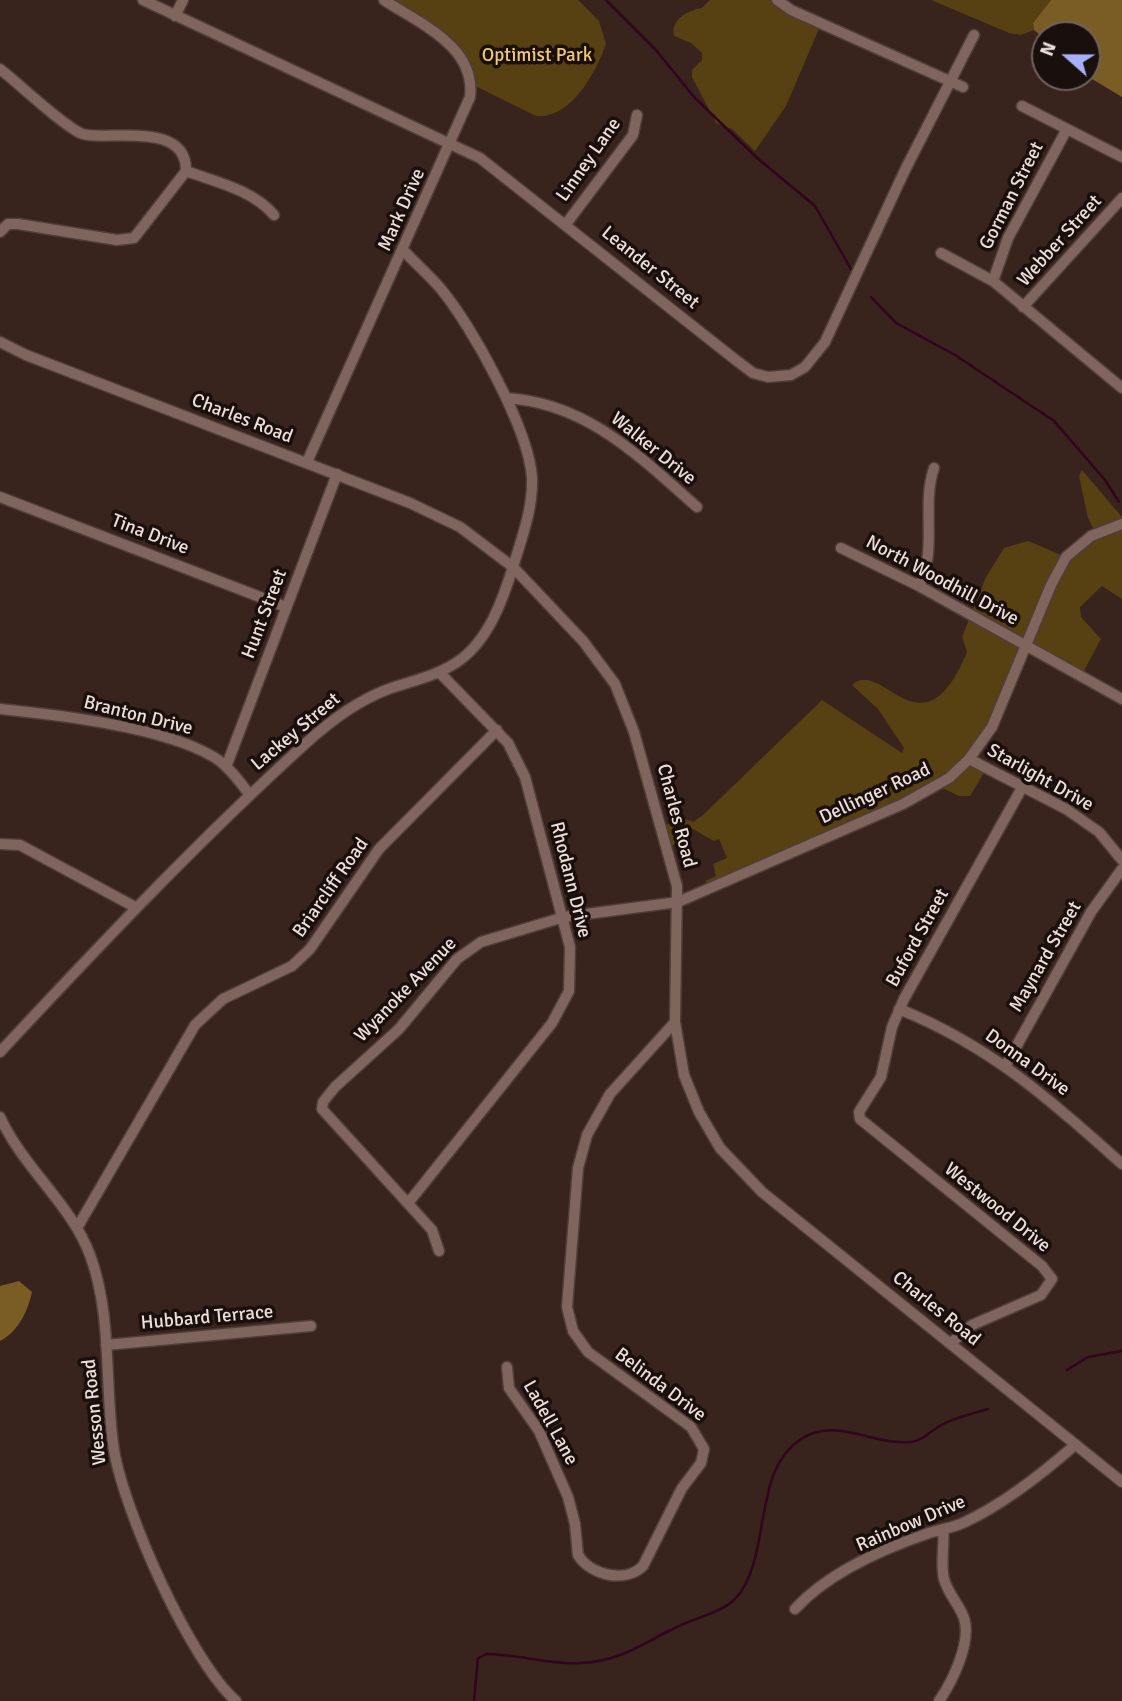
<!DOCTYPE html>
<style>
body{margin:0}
#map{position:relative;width:1122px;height:1701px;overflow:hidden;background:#38231d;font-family:Signika,sans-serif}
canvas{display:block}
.north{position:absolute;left:1031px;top:21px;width:70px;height:70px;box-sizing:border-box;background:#190f0c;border:2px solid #6e625e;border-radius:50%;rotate:291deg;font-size:19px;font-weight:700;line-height:28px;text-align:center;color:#eddeda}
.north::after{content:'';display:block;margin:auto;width:24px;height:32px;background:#a8b0fc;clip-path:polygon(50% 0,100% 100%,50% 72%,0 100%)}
</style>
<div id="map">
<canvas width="1122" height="1701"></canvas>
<div class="north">N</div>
</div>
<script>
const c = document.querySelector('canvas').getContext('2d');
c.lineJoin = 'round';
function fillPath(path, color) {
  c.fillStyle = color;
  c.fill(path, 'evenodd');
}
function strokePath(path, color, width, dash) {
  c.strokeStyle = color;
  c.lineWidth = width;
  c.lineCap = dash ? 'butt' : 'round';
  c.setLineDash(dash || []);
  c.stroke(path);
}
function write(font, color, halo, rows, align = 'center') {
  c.font = font + ' Signika,sans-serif';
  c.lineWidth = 7;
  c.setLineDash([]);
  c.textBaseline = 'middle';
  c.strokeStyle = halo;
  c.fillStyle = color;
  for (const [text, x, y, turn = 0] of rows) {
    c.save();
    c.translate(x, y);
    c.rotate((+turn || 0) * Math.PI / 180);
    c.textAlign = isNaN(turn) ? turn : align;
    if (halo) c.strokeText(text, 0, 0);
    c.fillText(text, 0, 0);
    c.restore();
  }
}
fillPath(new Path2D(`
 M384,0h194l21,21 7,23c-11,30 -35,75 -70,72l-65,-32 -8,-24z
 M710,0h67l44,24 -35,82 -31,45 -23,-22 -16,-6 -24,-46v-7l10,-10v-7l-11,-10 -17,-7c-4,-16 14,-26 28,-28z
 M931,0h120l-18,23 1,7 -13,5 -12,-2z
 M1082,470l40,47v82l-20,-13 -22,21 1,10 20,22 -20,37 -54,-30 -22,54 -36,59 18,9 -17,28h-11l-21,-10 -229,104 -4,-9 11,-5 -3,-12 14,-6 -8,-19 -5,2 -23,-13 -17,17 -6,2 -6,-20 18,-10 13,5 10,-7 119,-115 80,53 2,-5 -26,-39 -26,-24c30,-29 70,76 115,-33l-5,-15 24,-60 18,-29 24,-7 38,16 30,-23 -8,-16 -9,-42z`), '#574011');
fillPath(new Path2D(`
 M1051,0h71v97l-35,-21v-41h-42v4l-11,-9 -1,-7z
 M19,1281l13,11c-4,19 -14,40 -32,49v-55z`), '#795d25');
strokePath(new Path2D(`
 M606,0l50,50 38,47 62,60 59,49 36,63
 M871,297l25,26 59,32 99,66 51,59 14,22
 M1067,1370l21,-13 34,-6
 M474,1701l4,-43 8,-4c32,0 64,11 95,9 42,-2 63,-21 98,-37 20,-10 41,-12 57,-28 17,-19 22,-51 26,-75 6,-31 10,-65 39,-84 35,-23 73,7 109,3 12,-1 18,-9 28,-15 14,-9 33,-13 50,-18`), '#320420', 2.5);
const minor = new Path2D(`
 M143,0l337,158 257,203 16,12 15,4 23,-2 14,-8 20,-25 80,-172 69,-135
 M777,0l14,10 172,77
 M175,16l8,-16
 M0,69c23,18 56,51 80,64 21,10 107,-15 106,38
 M1022,106l100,51
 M186,171c30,11 67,19 88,44
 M566,224l67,-89 4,-20
 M0,232l8,-8h10l99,16 17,-2 52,-67
 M941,253l52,28 129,107
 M993,281l15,-43 59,-109
 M1023,307l99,-109
 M0,342l26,13 384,148 50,24 53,40 70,74 32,43 19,48 43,154 -2,136 9,53 15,37 21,36 42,44 360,290
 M506,398c81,5 133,58 191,109
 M307,462l163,-365c6,-51 -50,-73 -86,-97
 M0,497l286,110
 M841,548l78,38 203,113
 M919,586c19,-36 2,-80 15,-118
 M0,709c59,6 162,18 212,47 16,9 27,25 38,39
 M969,759l97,50 33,23 23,28
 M226,767l111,-293
 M0,844l20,1 115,62
 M899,1009c90,36 152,91 223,155
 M0,1052c99,-106 198,-211 305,-308 24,-22 50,-42 81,-54 25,-9 52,-14 74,-30 29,-21 43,-61 53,-93 9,-30 20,-58 19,-89 -3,-49 -60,-151 -91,-189 -12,-14 -26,-26 -38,-39
 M1006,1065l85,-153 31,-43
 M0,1117c24,52 71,87 90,138 23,62 14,131 24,195 10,61 76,211 122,251
 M409,1202l143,-179 17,-32 1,-44 -45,-170 -17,-34 -69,-71
 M77,1228l118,-203 28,-26 69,-33 18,-17 69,-100 118,-119
 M439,1251l-7,-21 -110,-121 1,-7 12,-15 64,-58 58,-70 24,-17 83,-25 114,-15 225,-98 46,-26 20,-19 23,-32 59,-142 15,-28 25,-21 31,-12
 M951,1343l21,-18 69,-30 11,-16 -10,-13 -172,-139 -10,-8 -1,-7 22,-35 11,-50 12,-28 119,-213
 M106,1345l205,-19
 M507,1367l2,21 30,43 29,66 7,27 3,31c13,21 48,28 65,11l39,-78 19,-25 3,-14 -13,-22 -103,-75 -15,-21 -6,-24 11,-139 9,-33 23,-41 65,-72
 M795,1609c32,-35 87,-60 134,-76 12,-4 24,-5 36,-11 39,-18 78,-49 110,-77
 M939,1701c13,-19 33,-59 25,-83 -5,-14 -16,-24 -20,-39 -4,-16 1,-34 -1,-50`);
strokePath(minor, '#503e3a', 13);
strokePath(minor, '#7f655e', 10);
write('19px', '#f2c876', '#190f0c', [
 ["Optimist Park",537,56]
]);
write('19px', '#eddeda', '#190f0c', [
 ["Linney Lane",589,160,-55],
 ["Gorman Street",1012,196,-63],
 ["Mark Drive",402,210,-66],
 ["Webber Street",1060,241,-48],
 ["Leander Street",650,268,39],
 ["Charles Road",242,419,21],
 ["Walker Drive",653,449,39],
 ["Tina Drive",150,535,21],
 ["North Woodhill Drive",942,581,28],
 ["Hunt Street",265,614,-69],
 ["Branton Drive",138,716,14],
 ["Lackey Street",296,732,-40],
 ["Starlight Drive",1040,778,29],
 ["Dellinger Road",875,794,-25],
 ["Charles Road",676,816,75],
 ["Rhodann Drive",570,880,76],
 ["Briarcliff Road",331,888,-55],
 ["Buford Street",918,938,-61],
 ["Maynard Street",1046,957,-60],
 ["Wyanoke Avenue",406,990,-46],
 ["Donna Drive",1027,1063,36],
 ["Westwood Drive",997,1208,39],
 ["Charles Road",936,1309,39],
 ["Hubbard Terrace",207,1318,-5],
 ["Belinda Drive",660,1385,37],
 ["Wesson Road",95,1412,-96],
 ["Ladell Lane",550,1423,61],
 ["Rainbow Drive",911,1524,-23]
]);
</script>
